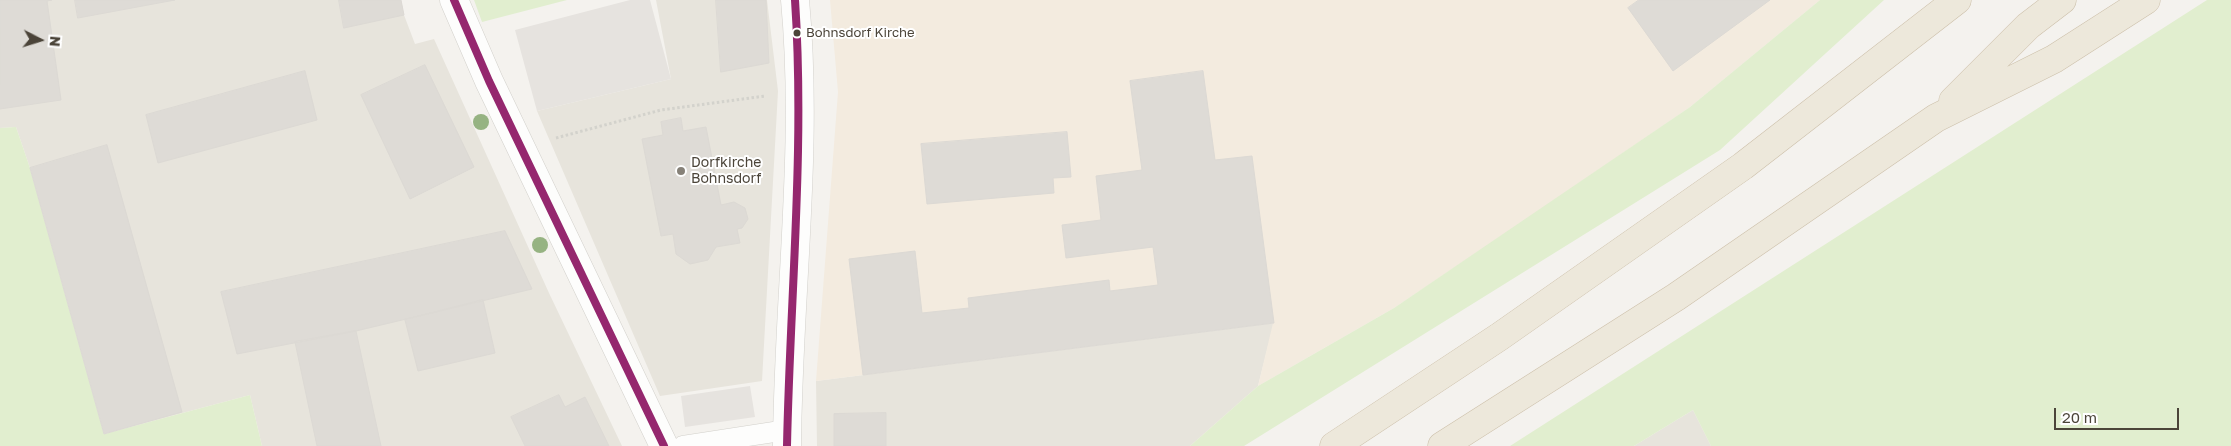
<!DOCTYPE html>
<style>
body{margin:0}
#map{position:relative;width:2231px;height:446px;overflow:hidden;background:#f4f2ee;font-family:"Golos Text",sans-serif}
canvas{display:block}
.north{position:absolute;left:15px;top:15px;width:50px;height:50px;-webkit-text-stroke:4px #fff;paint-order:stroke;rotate:95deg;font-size:14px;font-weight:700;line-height:20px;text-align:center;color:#4b4439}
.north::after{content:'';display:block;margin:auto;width:18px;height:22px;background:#4b4439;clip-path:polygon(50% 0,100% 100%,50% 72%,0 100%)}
.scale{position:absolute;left:2054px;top:408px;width:125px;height:22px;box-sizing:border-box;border:2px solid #4b4439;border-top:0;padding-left:6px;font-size:15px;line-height:18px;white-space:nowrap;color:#4b4439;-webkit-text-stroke:4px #fff;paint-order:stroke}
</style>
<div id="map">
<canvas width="2231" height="446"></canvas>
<div class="north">N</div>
<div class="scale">20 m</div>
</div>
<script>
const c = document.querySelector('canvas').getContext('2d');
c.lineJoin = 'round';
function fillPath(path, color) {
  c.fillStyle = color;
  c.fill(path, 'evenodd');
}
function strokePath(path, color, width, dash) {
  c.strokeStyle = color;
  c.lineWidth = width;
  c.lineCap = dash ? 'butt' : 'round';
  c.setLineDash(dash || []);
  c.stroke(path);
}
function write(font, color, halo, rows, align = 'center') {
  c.font = font + ' "Golos Text",sans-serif';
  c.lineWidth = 4;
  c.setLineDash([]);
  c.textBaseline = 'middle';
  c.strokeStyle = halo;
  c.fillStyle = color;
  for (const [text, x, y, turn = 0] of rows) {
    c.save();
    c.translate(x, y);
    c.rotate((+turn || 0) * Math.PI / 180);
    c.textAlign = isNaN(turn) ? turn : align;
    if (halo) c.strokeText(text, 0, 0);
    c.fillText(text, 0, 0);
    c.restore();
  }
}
fillPath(new Path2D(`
 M0,0h401l3,15 11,29 19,-5 115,254 73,153h-360l-12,-51 -146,39 -74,-266 -14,-41 -16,1z
 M656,0h111l11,91 -16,290 -102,15 -123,-285 134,-32z
 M1274,323l-16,63 -68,60h-373l-1,-65z
 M1693,410l18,36h-77z`), '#e7e4dc');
fillPath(new Path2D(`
 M830,0h990l-130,107 -160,110 -136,91 -136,78 15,-63 -457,58 22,-289z`), '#f3ebdf');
fillPath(new Path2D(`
 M474,0h93l-85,22z
 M1820,0h64l-164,150 -476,296h-54l68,-60 136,-78 296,-201z
 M2207,0h24v446h-520l-18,-36 -59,36h-124z
 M16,127l14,41 74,266 146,-39 12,51h-262v-318z`), '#e1eecf');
fillPath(new Path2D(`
 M630,0h20l21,79 -134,32 -22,-81z
 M750,386l5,31 -70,10 -4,-31z`), '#e6e3df');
const building = new Path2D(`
 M0,0h52l-5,1 14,99 -61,9z
 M75,0h100l-97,18z
 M339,0h62l3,15 -60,13z
 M716,0h50l3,63 -48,9z
 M1639,0h131l-97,71 -45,-63z
 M425,65l49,102 -64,32 -49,-104z
 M305,71l12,49 -159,43 -12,-48z
 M1203,71l12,89 37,-4 22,167 -411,52 -14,-116 66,-8 7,62 47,-5 -1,-10 141,-18 1,11 48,-6 -5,-38 -87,11 -4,-33 39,-5 -5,-44 46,-6 -12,-89z
 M681,118l2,13 23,-4 15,78 13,-3 11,6 3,11 -6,9 -5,1 3,14 -24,4 -8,13 -18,4 -14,-10 -3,-20 -12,2 -19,-97 21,-4 -2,-13z
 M1067,132l4,45 -18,1 1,15 -127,11 -6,-60z
 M107,145l75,267 -78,22 -74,-266z
 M505,231l27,58 -176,42 -119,23 -16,-62z
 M483,300l12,53 -77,18 -13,-51z
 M356,331l25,115h-64l-22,-104z
 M559,395l6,12 20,-10 24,49h-84l-14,-29z
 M886,413v33h-52v-32z`);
fillPath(building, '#dedbd6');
strokePath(building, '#dcd9d4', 1);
const service = new Path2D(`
 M683,446l104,-16`);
const tertiary = new Path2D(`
 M454,0l35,81 175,365
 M787,446c1,-149 22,-298 8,-446`);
const motorway = new Path2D(`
 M1953,101l75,-75 34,-26
 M1334,446l165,-109 244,-171 214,-166
 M1442,446l234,-149 260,-179 118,-59 92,-59`);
strokePath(service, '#d2d0cb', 21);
strokePath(tertiary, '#d2d0cb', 29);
strokePath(motorway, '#ccbfa9', 29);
strokePath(new Path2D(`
 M556,138l105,-28 104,-14`), '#d3d2cc', 3, [2.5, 2.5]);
strokePath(service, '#fdfdfc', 20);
strokePath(tertiary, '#fdfdfc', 28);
strokePath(motorway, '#ede8db', 28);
strokePath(new Path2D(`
 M454,0l35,81 175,365
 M787,446c3,-149 18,-297 8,-446`), '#95276e', 8);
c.fillStyle = '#96b382';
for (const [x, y] of [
 [481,122],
 [540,245]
]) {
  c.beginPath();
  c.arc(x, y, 8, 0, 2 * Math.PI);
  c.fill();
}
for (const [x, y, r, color] of [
 [797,33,4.5,"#4b4439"],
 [681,171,5,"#868178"]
]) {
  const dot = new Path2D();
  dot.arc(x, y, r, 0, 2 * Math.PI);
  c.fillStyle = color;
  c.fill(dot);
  strokePath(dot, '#fff', 2);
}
write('13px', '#4b4439', '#fff', [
 ["Bohnsdorf Kirche",806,33]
], 'left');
write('14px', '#4b4439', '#fff', [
 ["Dorfkirche",691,163],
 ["Bohnsdorf",691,179]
], 'left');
</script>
